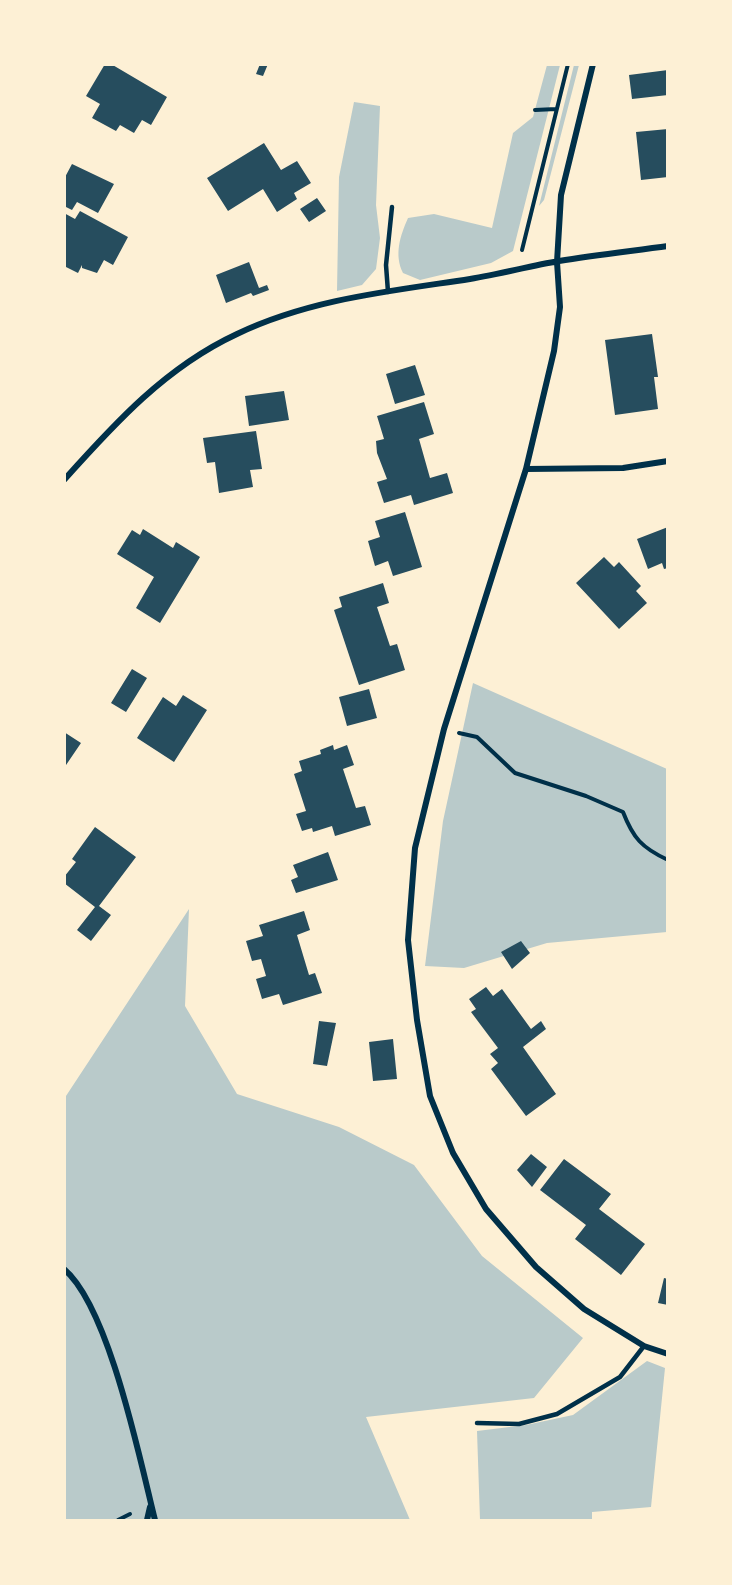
<!DOCTYPE html>
<style>
body{margin:0}
#map{position:relative;width:732px;height:1585px;overflow:hidden;background:#fdf0d5;font-family:"Nunito Sans",sans-serif}
canvas{display:block}
.frame{position:absolute;inset:0;border:66px solid #fdf0d5;pointer-events:none}
</style>
<div id="map">
<canvas width="732" height="1585"></canvas>
<div class="frame"></div>
</div>
<script>
const c = document.querySelector('canvas').getContext('2d');
c.lineJoin = 'round';
function fillPath(path, color) {
  c.fillStyle = color;
  c.fill(path, 'evenodd');
}
function strokePath(path, color, width, dash) {
  c.strokeStyle = color;
  c.lineWidth = width;
  c.lineCap = dash ? 'butt' : 'round';
  c.setLineDash(dash || []);
  c.stroke(path);
}
fillPath(new Path2D(`
 M547,65h13l-47,186 -22,12 -71,17 -17,-7c-9,-18 -3,-37 5,-55l26,-4 58,14 21,-95 20,-16z
 M574,65h5l-35,135 -5,6z
 M354,102l26,4 -4,99 4,33 -4,31 -14,16 -25,6 2,-114z
 M473,683l194,86v163l-120,11 -83,25 -39,-2 18,-145z
 M189,909l-4,97 52,88 102,33 75,38 68,91 101,82 -49,60 -168,19 44,103h-345l-1,-421z
 M647,1361l18,7 -14,139 -59,5v8h-112l-3,-89 49,-6 47,-10z`), '#b9caca');
fillPath(new Path2D(`
 M105,64h6l56,33 -16,28 -9,-5 -8,13 -14,-8 -4,6 -24,-13 8,-14 -14,-8z
 M260,64h8l-5,12 -7,-2z
 M668,70v25l-36,4 -3,-24z
 M668,129v48l-27,3 -5,-48z
 M264,143l17,27 16,-9 14,22 -17,10 3,6 -20,13 -14,-23 -35,22 -21,-33z
 M72,164l42,20 -16,29 -21,-11 -5,8 -8,-4v-27z
 M317,198l9,13 -17,11 -9,-13z
 M80,211l48,26 -15,28 -9,-5 -7,13 -15,-5v-3l-4,8 -14,-7v-53l11,6z
 M249,262l10,26 8,-3 2,5 -16,6 -2,-3 -25,10 -10,-28z
 M652,334l6,43h-4l4,32 -43,6 -10,-75z
 M415,365l10,30 -30,9 -9,-30z
 M284,391l5,29 -40,6 -4,-30z
 M424,402l10,32 -15,5 11,39 17,-5 6,20 -39,12 -3,-10 -27,8 -7,-21 10,-3 -10,-26 -1,-12 8,-2 -7,-23z
 M256,431l6,38 -12,1 3,17 -34,6 -4,-31 -8,1 -4,-25z
 M405,512l17,55 -29,9 -5,-15 -13,5 -7,-25 12,-4 -5,-16z
 M668,527v41l-4,1 -2,-6 -14,6 -11,-30z
 M143,529l30,19 3,-6 24,15 -40,66 -24,-15 18,-31 -37,-23 15,-24 8,5z
 M604,557l10,10 5,-5 22,24 -5,5 11,12 -28,26 -43,-46z
 M383,583l6,20 -12,4 13,39 7,-2 8,26 -46,15 -25,-75 8,-3 -3,-10z
 M132,669l15,9 -21,34 -15,-9z
 M369,689l8,29 -30,8 -8,-29z
 M183,695l24,15 -33,52 -37,-24 26,-41 13,9z
 M64,732l17,11 -17,25z
 M333,745l1,5 13,-5 7,20 -11,4 13,39 9,-2 6,19 -36,11 -3,-10 -19,6 -1,-4 -10,3 -6,-17 10,-3 -12,-37 8,-3 -3,-10 22,-7 -1,-4z
 M95,827l41,30 -37,49 12,9 -20,26 -14,-11 18,-23 -31,-24v-6l12,-15 -4,-3z
 M328,852l10,28 -42,13 -5,-13 7,-3 -5,-12z
 M304,911l6,19 -13,5 12,40 6,-2 7,20 -39,12 -4,-11 -17,5 -6,-20 10,-3 -5,-17 -9,2 -6,-20 17,-5 -4,-11z
 M521,941l9,12 -18,16 -11,-17z
 M486,987l7,9 9,-7 29,40 10,-8 5,8 -23,18 33,47 -30,22 -35,-47 7,-6 -8,-9 8,-6 -27,-36 5,-3 -7,-10z
 M319,1021l17,2 -9,43 -14,-2z
 M393,1039l4,40 -24,2 -4,-39z
 M531,1154l16,13 -15,20 -15,-17z
 M564,1159l47,35 -12,15 46,35 -24,31 -46,-36 11,-14 -46,-35z
 M664,1278l4,1v26l-10,-2z`), '#264d5e');
strokePath(new Path2D(`
 M535,110l21,-1
 M522,250l46,-186
 M459,733l18,4 38,36 71,23 37,16c10,26 19,36 45,48
 M118,1520l12,-6`), '#003049', 4);
strokePath(new Path2D(`
 M388,292l-2,-27 6,-58
 M477,1423l42,1 38,-10 63,-37 24,-31`), '#003049', 4.5);
strokePath(new Path2D(`
 M593,64l-32,131 -4,67 3,45 -6,44 -28,118 -82,260 -29,119 -7,92 9,80 13,76 23,57 33,56 50,58 48,42 60,37 24,8
 M526,469l97,-1 45,-7
 M64,480c51,-57 102,-113 173,-146 73,-35 154,-43 233,-55 30,-5 60,-13 89,-18 36,-6 73,-10 109,-15
 M64,1269c45,38 76,191 91,251
 M147,1520l3,-13`), '#003049', 6);
</script>
